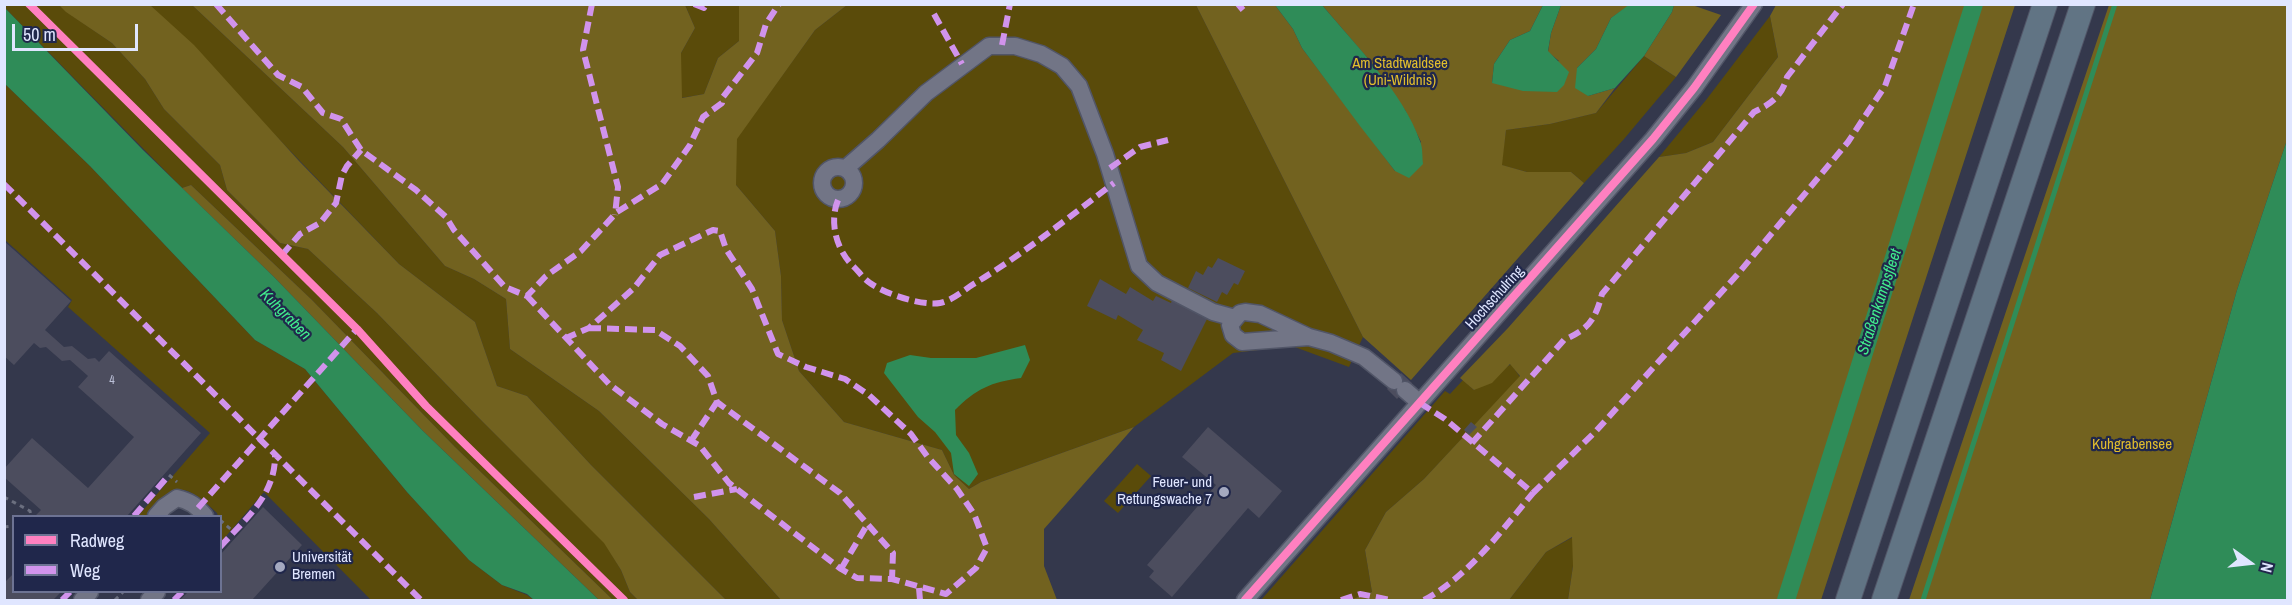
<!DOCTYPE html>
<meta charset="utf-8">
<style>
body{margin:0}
#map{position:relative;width:2292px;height:605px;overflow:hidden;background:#34384c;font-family:"Archivo Narrow",sans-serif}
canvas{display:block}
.frame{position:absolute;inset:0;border:6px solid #e0e6ff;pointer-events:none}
.legend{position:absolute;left:12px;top:515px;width:210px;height:78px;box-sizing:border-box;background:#20274b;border:2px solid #6d7393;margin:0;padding:8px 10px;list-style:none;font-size:18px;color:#e0e6ff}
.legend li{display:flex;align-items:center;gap:12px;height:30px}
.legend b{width:30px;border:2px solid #6d7393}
.north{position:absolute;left:2220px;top:533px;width:60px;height:60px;-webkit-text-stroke:4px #20274b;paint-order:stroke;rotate:105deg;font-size:16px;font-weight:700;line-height:24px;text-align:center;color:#e0e6ff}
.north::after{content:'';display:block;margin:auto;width:21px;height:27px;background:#e0e6ff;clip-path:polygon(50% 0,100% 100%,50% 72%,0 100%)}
.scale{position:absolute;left:12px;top:24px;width:126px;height:27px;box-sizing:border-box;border:3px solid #e0e6ff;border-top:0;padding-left:8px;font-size:18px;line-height:21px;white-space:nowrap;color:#e0e6ff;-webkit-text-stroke:4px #20274b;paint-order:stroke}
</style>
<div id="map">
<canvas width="2292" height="605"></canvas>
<div class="frame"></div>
<ul class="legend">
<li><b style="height:8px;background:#ff80c0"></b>Radweg</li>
<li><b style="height:8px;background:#d193ec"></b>Weg</li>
</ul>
<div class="north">N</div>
<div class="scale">50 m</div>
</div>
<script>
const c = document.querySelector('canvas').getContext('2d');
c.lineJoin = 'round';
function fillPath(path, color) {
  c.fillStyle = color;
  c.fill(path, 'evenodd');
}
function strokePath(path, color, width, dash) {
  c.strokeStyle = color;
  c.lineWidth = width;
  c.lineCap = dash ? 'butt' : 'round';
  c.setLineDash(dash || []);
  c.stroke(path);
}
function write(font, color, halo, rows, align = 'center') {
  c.font = font + ' "Archivo Narrow",sans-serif';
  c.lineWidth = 4.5;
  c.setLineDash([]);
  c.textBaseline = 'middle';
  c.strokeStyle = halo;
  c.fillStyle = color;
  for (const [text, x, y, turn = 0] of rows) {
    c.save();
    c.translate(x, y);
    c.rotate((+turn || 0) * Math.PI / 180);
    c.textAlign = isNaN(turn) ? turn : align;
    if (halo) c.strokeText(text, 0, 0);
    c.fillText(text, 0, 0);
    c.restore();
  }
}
fillPath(new Path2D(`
 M4,5h55l8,7 45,31 33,36 19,30 56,56 7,25 53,53 28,6 69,64 101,104 127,126 16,27 9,22 8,8h-25l-158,-153 -143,-147 -121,-115 -9,3 -177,-180z
 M150,5h42l151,142 102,119 29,13 32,20 4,50 89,62 110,108 72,81h-55l-135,-135 -64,-69 -30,-10 -22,-64 -76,-58z
 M685,5h54v36l-21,17 -14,36 -23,4v-45l14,-25z
 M847,5h349l167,332 -14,30 -57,-21 -59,7 -99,74 -153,55 -12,7 -15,-14 -12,-25 -98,-28 -45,-51 -17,-51 -1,-44 -6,-45 -39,-46v-46l79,-109z
 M1770,16l8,41 -65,85 -27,11 -27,4 47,-57z
 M1644,56l32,21 -52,62 -40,44 -13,-11h-44l-26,-7 5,-35 44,-6 46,-11z
 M5,84l85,82 165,174 50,29 102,123 62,68 33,25 25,10 7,5h-163l-107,-108 -43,50 -1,-26h-2l-1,-3c-34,-31 -39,-31 -70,3h-9l72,-83 -142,-126 4,-7 -67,-60z
 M1511,364l9,13 -96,102 -38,33 -21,38 7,42 -22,8h-89l184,-209 5,3 13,-14 11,10z
 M1137,464l14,12 -33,37 -14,-12z
 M1573,537v29l-5,34h-59l37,-48z`), '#5a4b0a');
fillPath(new Path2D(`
 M59,5h91l44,40 105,116 100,103 76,58 22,64 30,10 64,69 135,135h-88l-8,-8 -9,-22 -17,-27 -126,-126 -101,-104 -69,-64 -28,-6 -53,-53 -7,-25 -56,-56 -19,-30 -33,-36 -46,-31z
 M192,5h493l10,23 -14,25 1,45 22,-4 14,-36 21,-17v-36h108l-32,25 -78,109 -1,46 39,46 6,45 1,44 17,51 45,51 98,28 12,25 15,14 12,-7 153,-55 -90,102v37l13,34h-276l-72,-81 -110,-108 -89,-62 -4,-50 -32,-20 -29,-13 -102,-119z
 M1196,5h79l18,24 9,19 93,123 26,-29 -16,-32 -35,-49 -48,-56h221l-13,26 -20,9 -16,24 -2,19 67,-22 -11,-9 3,-19 10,-28h69l-19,13 -15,31 -19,19 11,28 27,-8 -19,25 -46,11 -44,6 -4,35 25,7h44l13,11 -173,197 -48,-43z
 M1674,5h18l29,10 -45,62 -32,-21 28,-44z
 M1776,5h239l-194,595h-253l5,-34 -1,-29 -26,15 -37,48h-159l22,-8 -7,-42 21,-38 38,-33 96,-103 -10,-12 -18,19 -18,7 -14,-12 48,-50 151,-171 27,-4 27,-11 65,-85 -8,-41z
 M2109,5h178v135l-50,150 -87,310h-241z
 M191,185l121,115 143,147 158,153h-14l-176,-169 -149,-154 -92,-89z`), '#72621f');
fillPath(new Path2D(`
 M1630,4l44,1 -2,7 -28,44 -29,32 -27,8 -13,-8 2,-20 19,-19 15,-31z
 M1275,5h47c32,38 82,89 98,136 3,7 2,15 3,23l-14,14 -14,-7 -35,-45 -58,-78 -9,-19z
 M1543,5h18l-10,28 -3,18 21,21 -5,13 -7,7 -34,-1 -31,-8 2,-19 16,-24 20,-9z
 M5,8l138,142 131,127 149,154 176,169h-65l-7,-6 -25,-9 -33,-25 -62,-68 -102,-123 -50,-29 -165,-174 -85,-82z
 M2287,140v460h-137l87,-310z
 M1025,345l5,15 -9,18c-30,4 -45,11 -66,32l1,25 13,18 9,21 -9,12 -15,-12 -3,-21 -16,-21 -17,-15 -34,-44 3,-10 23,-8 21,3h45z`), '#2f8c58');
strokePath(new Path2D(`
 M1923,600l192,-596`), '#2f8c58', 5);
strokePath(new Path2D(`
 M1786,600l188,-596`), '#2f8c58', 18);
fillPath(new Path2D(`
 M4,241l67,60 -26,29 19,17 8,-1 16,13 7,-1 4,4 10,-11 92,82 -74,83h-92l6,-6 -37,-33v-8l28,-31 56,50 46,-51 -56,-50 10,-11 -18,-16 -8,1 -16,-14 -6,1 -6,-5 -20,22 -10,-9z
 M1218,258l27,13 -7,14 -4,-2 -7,12 -5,-3 -5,10 -29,-14 8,-17 7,4 5,-9 4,2z
 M1100,279l26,15 4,-7 23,14 3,-5 15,7 1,-3 35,19 -26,52 -20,-11 3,-7 -27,-13 6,-10 -25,-15 -2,5 -29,-14z
 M1401,373l11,10 -15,16 -10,-10z
 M1471,422l6,5 -8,8 -5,-5z
 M1208,427l74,64 -23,27 -11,-10 -76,89 -23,-20 5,-6 -7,-6 69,-80 -34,-28z
 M263,507l39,38 -50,55h-72l8,-8h32v-37z
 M14,573v19h47l-8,8h-49v-17z`), '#4c4d5e');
const minor = new Path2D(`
 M822 183a16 16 0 1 1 32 0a16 16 0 1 1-32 0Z
 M846,168l32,-28 48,-47 63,-47h26l26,8 21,12 17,20 26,68 34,112 18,17 56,29 22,6
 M1309,337l-67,5 -9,-7 -3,-10 10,-12 5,-1 15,2 49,23 22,6 33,14 30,24
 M1405,390l15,13
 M156,516l8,-9 13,-9c13,3 20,8 28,18
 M82,600l8,-8
 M149,600l8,-8
 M1245,600l408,-461 41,-51 60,-84`);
const highway = new Path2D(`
 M1848,600l197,-596
 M1884,600l199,-596`);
strokePath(minor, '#515567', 19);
strokePath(highway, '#515567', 26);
strokePath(new Path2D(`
 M169,475l8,7
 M4,497l26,14 1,5
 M220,520l14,12
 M4,527l10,-1
 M115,600l8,-8`), '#6b6f7f', 3, [4.5, 4.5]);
strokePath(minor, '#727586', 16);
strokePath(highway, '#617484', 24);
strokePath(new Path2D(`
 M216,4l62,71 24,12 21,26 18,6 20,31 55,40 30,27 8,13 51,57 22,9 19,-20 35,-25 36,-39 45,-28 28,-39 13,-28 19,-14 1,-6 34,-44 9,-29 13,-20
 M592,4l-9,46 35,137 -3,28
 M694,4l10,4 2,-4
 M1238,4l5,6
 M934,14l28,50
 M1002,45l8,-41
 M1110,168l30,-21 28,-7
 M4,184l417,416
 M838,200c-9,22 -2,50 16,67 5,5 10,12 16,16 15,11 52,23 70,20 11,-2 23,-12 32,-18 50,-30 96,-67 142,-102
 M282,255l18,-21 20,-11 16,-20 6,-28 5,-9 14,-16
 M527,296l82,88 53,40 38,22 29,37 112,86 16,9 35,1 54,15 30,-26 11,-20 -13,-34 -17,-25 -30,-33 -16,-22 -42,-39 -24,-16 -39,-12 -28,-13 -26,-65 -26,-40 -6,-18 -7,-1 -53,25 -26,33 -45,40 -23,10
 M589,328l66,2 25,16 28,30 9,26 123,91 53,60 -1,26
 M1420,403l25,16 88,74 63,-62 141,-156 111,-133 37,-56 29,-82
 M691,441l26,-39
 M1472,443l92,-103c24,-11 31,-19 38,-46l152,-182c17,-8 28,-16 33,-35l56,-73
 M694,497l43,-8
 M198,508l159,-179
 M134,516l35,-41
 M220,547c26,-29 56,-52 55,-93
 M841,569l26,-44
 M919,588l1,12
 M62,600l8,-8
 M174,600l8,-8
 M1341,600l19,-6 31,6
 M1424,600c45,-24 77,-69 109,-107`), '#d193ec', 6, [12, 6]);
strokePath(new Path2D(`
 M29,4l328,325 69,77 198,194
 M1245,600l408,-461 41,-51 60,-84`), '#ff80c0', 8);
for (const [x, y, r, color] of [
 [1224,492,6,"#a4a9c0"],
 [280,567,6,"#a4a9c0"]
]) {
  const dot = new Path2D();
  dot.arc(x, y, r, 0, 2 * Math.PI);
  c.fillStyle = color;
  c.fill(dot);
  strokePath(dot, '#20274b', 2);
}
write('12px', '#bbc0d7', null, [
 ["4",112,381]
]);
write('15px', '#e1bd2d', '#20274b', [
 ["Am Stadtwaldsee",1400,64],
 ["(Uni-Wildnis)",1400,81],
 ["Kuhgrabensee",2132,445]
]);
write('15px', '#e0e6ff', '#20274b', [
 ["Hochschulring",1495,298,-48]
]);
write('15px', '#e0e6ff', '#20274b', [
 ["Feuer- und",1212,483],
 ["Rettungswache 7",1212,500],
 ["Universität",292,558,"left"],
 ["Bremen",292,575,"left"]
], 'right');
write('italic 16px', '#41ed8d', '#20274b', [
 ["Straßenkampsfleet",1880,302,-72],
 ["Kuhgraben",285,315,45]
]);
</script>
